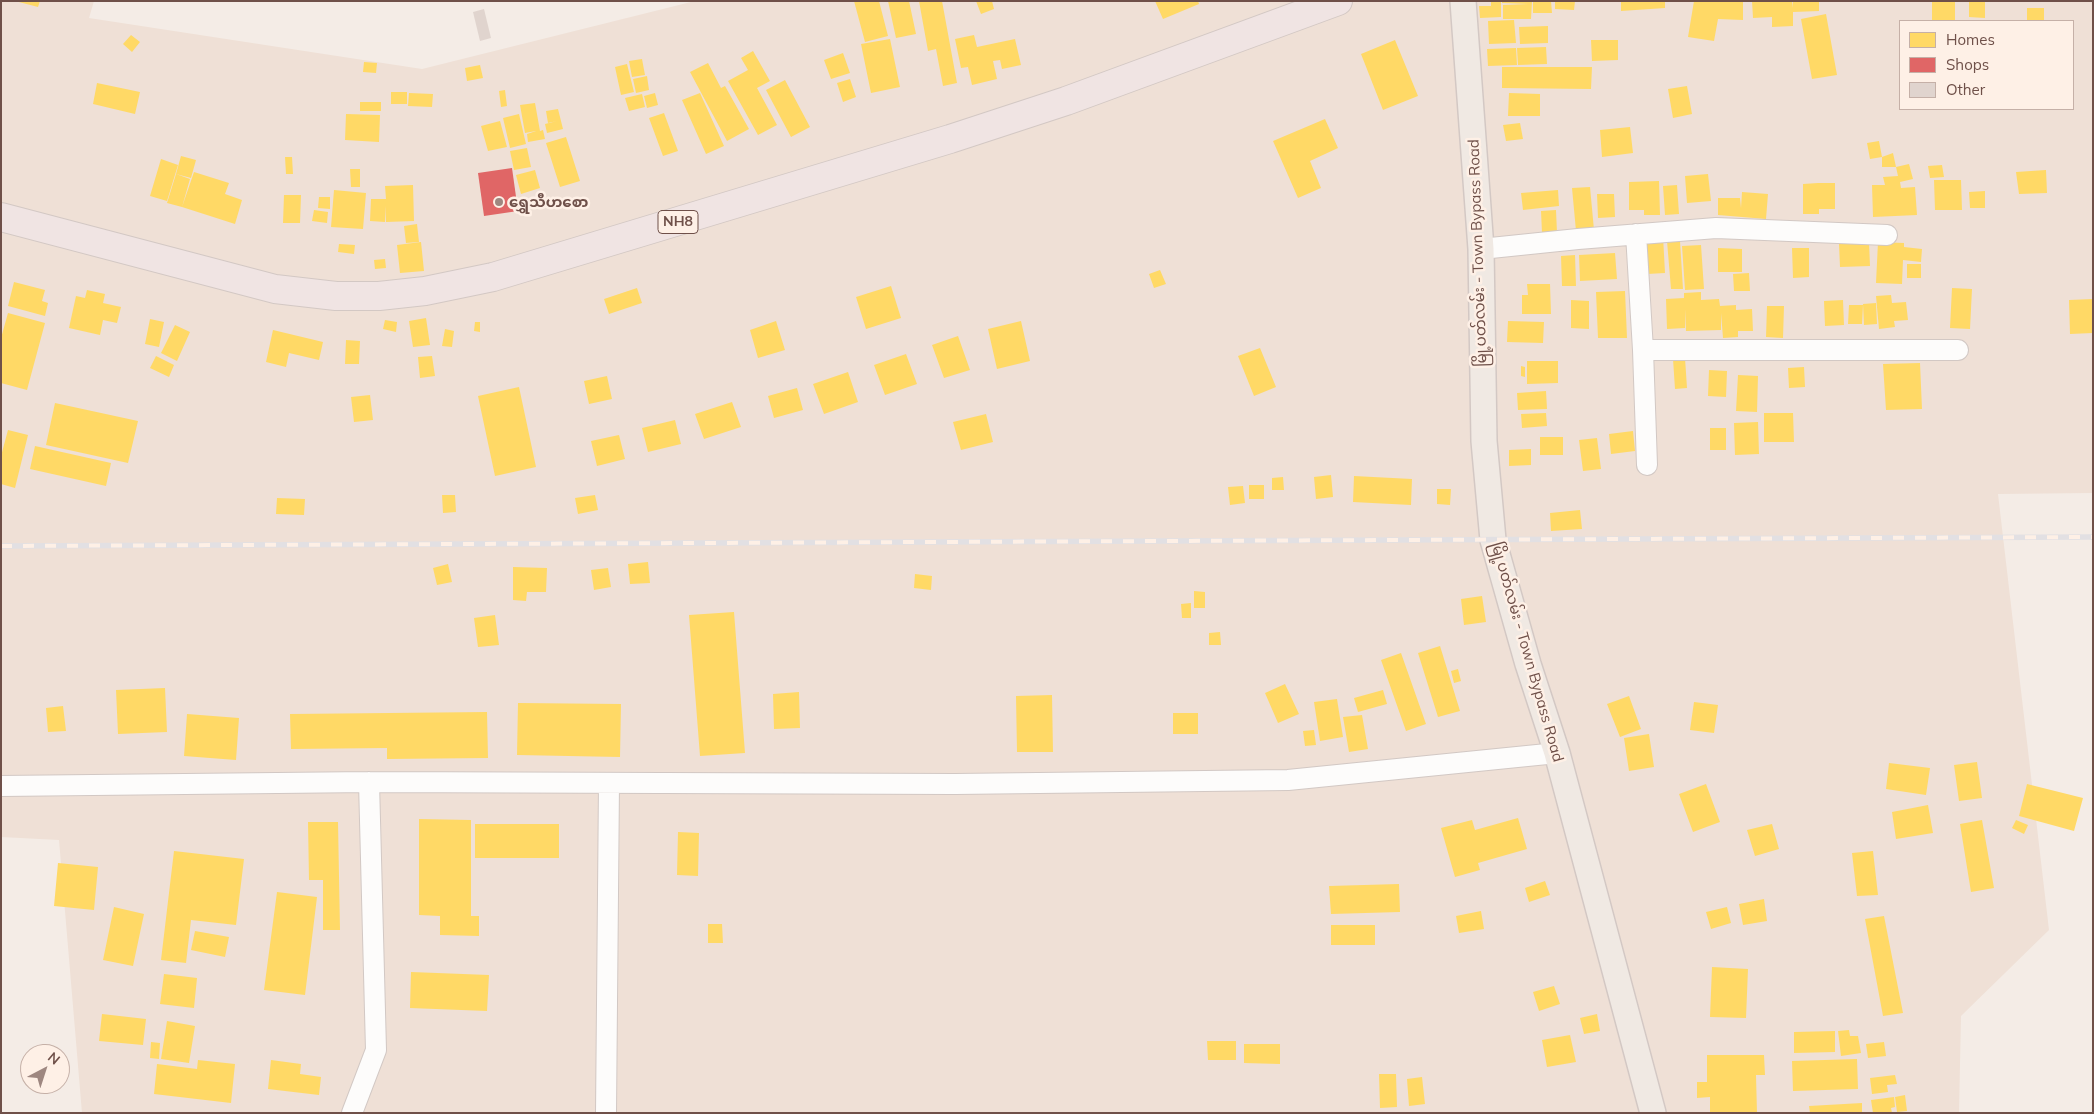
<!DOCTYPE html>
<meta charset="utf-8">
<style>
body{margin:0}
#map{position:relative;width:2094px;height:1114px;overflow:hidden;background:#f4ece6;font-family:Mulish,sans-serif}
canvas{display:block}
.frame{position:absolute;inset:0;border:2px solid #6f5049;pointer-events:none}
.legend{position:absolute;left:1899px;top:20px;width:175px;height:90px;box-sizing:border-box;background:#fef0e6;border:1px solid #c5b0a7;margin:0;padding:6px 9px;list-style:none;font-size:15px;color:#6f5049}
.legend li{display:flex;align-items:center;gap:10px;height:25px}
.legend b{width:25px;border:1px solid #c5b0a7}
.north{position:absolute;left:20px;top:1044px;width:50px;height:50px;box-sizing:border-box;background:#fef0e6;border:1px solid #c5b0a7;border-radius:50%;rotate:40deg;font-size:14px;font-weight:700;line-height:20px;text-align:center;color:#6f5049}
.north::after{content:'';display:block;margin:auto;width:18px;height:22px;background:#9e8780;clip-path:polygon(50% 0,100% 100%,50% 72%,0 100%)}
</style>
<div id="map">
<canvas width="2094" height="1114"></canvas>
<div class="frame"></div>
<ul class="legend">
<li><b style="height:14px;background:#ffd966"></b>Homes</li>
<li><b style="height:14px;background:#e06666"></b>Shops</li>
<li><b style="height:14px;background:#e0d4ce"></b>Other</li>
</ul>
<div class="north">N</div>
</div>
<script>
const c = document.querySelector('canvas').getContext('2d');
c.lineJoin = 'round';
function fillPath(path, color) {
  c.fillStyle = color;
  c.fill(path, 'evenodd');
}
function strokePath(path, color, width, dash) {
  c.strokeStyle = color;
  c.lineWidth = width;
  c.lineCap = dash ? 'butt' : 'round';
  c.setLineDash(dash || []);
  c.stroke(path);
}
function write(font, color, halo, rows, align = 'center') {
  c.font = font + ' Mulish,"Noto Sans Myanmar",sans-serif';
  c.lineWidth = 5;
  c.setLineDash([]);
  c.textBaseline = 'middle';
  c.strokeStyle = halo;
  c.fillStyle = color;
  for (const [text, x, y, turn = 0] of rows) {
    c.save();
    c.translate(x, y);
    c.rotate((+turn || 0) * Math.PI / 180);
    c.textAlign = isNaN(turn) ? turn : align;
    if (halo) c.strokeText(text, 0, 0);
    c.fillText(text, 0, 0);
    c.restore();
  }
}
fillPath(new Path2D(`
 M1,1h93l-5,17 333,51 273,-68h1398v492l-95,1 51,436 -88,86 -2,97h-1877l-23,-273 -58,-3zM1900,21h173v88h-173z`), '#efe0d6');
fillPath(new Path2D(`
 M15,1h25l-2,6z
 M854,1h25l9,35 -23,6z
 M888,1h21l7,33 -20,4z
 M919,1h23l15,82 -14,3 -7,-37 -8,2z
 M976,1h16l2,8 -13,5z
 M1155,1h43l1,3 -36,15z
 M1491,1h10v16l-21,1 -1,-12h12z
 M1502,1h30l-1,18h-28v-14l25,-1 -26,-1z
 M1533,1h18l1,12h-19z
 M1555,1h20l-1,9 -19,-1z
 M1621,1h44v7l-44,3z
 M1694,1h49v19l-25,-1 -4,22 -26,-4z
 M1752,1h40l1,7v-7h26v10l-26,1v14l-21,1v-10l-19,1z
 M1932,1h23v20h-23z
 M1969,1h16v17l-16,-1z
 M2027,8h17v13h-17z
 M1826,14l11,61 -25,4 -11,-60z
 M1514,20l2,23 -27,1 -1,-23z
 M1548,26v17l-28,1 -1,-17z
 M131,35l9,7 -8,10 -9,-8z
 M974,35l3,12 38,-8 6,26 -19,4 -2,-9 -7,1 4,18 -25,6 -4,-18 -7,1 -6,-29z
 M890,39l10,48 -29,6 -10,-49z
 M1395,40l23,56 -35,14 -22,-56z
 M1591,40h27v20l-26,1z
 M1546,47l1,17 -29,1 -1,-17z
 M1516,48l1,17 -29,1 -1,-17z
 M753,51l17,30 -13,7 20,37 -19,10 -30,-54 20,-11 -7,-12z
 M843,53l7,20 -19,6 -7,-19z
 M642,59l3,16 -13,2 -3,-16z
 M364,62l13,1 -1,10 -13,-1z
 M708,63l13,25 4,-2 24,43 -22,12 -37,-69z
 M627,64l7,28 -13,3 -6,-28z
 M480,65l3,13 -16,3 -2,-13z
 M1502,67h90l-1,22 -89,-1z
 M647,76l2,14 -13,3 -3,-14z
 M850,79l6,18 -13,5 -6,-19z
 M785,80l25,47 -19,10 -25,-47z
 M97,83l43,9 -5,22 -42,-10z
 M1687,86l5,28 -19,4 -5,-29z
 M505,90l2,16 -6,1 -2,-16z
 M391,92h16v12h-16z
 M409,93l24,1 -1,13 -24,-1z
 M655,93l3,12 -11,3 -3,-12z
 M700,93l24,53 -18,8 -24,-54z
 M1509,93l31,1v22h-32z
 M642,94l3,13 -16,4 -4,-13z
 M360,102h21v9h-21z
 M535,103l5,28 3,-1 2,9 -17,3 -1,-8 9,-3 -11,2 -5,-28z
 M558,109l5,20 -16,4 -2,-9 12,-3 -9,2 -2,-12z
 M664,113l14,38 -15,5 -14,-38z
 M346,114l34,1 -1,27 -34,-2z
 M519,114l7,30 -16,4 -7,-30z
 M1325,119l13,29 -28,13 11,27 -23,10 -25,-57z
 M500,121l7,26 -19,4 -7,-25z
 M1520,123l3,16 -17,2 -3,-16z
 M1630,127l3,26 -31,4 -2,-27z
 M566,137l14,44 -20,6 -14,-44z
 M1879,141l3,16 -12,2 -3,-16z
 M527,148l4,19 -17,3 -4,-19z
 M1893,153l3,14 13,-3 4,15 -13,3 1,6 14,-1 2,28 -44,2 -1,-32h13l-2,-8 15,-1 -2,-9h-14v-10z
 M181,156l15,4 -5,18 -15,-4z
 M285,157h7l1,17h-7z
 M161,159l17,6 -11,36 -17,-5z
 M1942,165l2,12 -14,1 -2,-12z
 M350,169h10v18h-9z
 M535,170l5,18 -19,6 -5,-19z
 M2046,170l1,23 -28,1 -3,-22z
 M194,172l35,11 -4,11 17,6 -7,24 -53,-17z
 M176,174l14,5 -8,28 -15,-4z
 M1708,174l3,27 -24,2 -2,-27z
 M1934,180h27l1,30h-27z
 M1659,181l1,34h-16v-5h-15v-28z
 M1818,183h17v26h-16v5h-16v-30z
 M413,185l1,36 -28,1v-16l-1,16 -15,-1 1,-22h15l-1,-13z
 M1677,185l2,29 -14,1 -2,-29z
 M1590,187l4,43 -18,1 -4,-43z
 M334,190l32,3 -3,36 -32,-2z
 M1558,190l1,16 -36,4 -2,-17z
 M1985,191v17h-15l-1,-16z
 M1742,192l26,2 -2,25 -48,-4v-17h22l1,10z
 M1597,194h17l1,23 -17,1z
 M284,195h17l-1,28h-17z
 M319,197h11v12l-12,-1z
 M314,210l14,2 -1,11 -15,-2z
 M1556,210l1,23h-15l-1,-22z
 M417,224l2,18 -13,1 -2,-17z
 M1663,236l2,37 -18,1 -2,-37z
 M1667,241h13l3,48h-12z
 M421,242l3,29 -24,2 -3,-28z
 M1869,242l1,24 -30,1 -1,-23z
 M1878,242l26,1v4l18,2 -1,13 -18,-2 -1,24 -26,-1z
 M339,244l16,1 -1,9 -16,-2z
 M1701,245l3,44 -19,1 -3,-44z
 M1718,248l24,1v23h-24z
 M1792,248h17v29l-16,1z
 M1615,253l2,26 -37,2 -1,-26z
 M1575,255l1,31h-14l-1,-30z
 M385,259l1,9 -11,1 -1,-9z
 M1907,264h14v14h-14z
 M1160,270l6,14 -12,4 -5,-14z
 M1749,273l1,18h-16l-1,-17z
 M14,282l31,8 -3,11 6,2 -3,13 -37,-10z
 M1527,284h23l1,30h-29v-19h6z
 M891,286l10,32 -35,11 -10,-32z
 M637,288l5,15 -33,11 -5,-15z
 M1952,288l20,1 -2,40 -20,-1z
 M87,290l18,4 -2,9 18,4 -4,16 -14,-3 -3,15 -31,-7 7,-32 9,2z
 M1625,291l2,47h-29l-2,-46z
 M1701,292v8l18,-1 1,7 16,-1v5l16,-1 1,22h-15v6l-15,1 -2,-25v17l-35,1 -1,-22v19l-18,1 -1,-30 18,-1v-5z
 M1891,295l1,8 14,-1 2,18 -14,1 1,6 -16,2 -3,-33z
 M2093,299v34l-23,1 -1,-34z
 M1571,300l18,1v28l-18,-1z
 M1843,300l1,25 -19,1 -1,-25z
 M1876,303l1,21 -13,1 -1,-21z
 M1849,305h14l-1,19h-14z
 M1767,306h17l-1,32 -17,-1z
 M8,313l37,10 -18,67 -26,-7v-45z
 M426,318l4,27 -17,2 -4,-26z
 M150,319l14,3 -5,25 -14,-3z
 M385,320l12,2 -1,10 -13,-3z
 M776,321l9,29 -27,8 -8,-28z
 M1021,321l9,40 -33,8 -9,-40z
 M1508,321l36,1 -1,21 -36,-1z
 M475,322h5v10l-6,-1z
 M175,325l15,7 -13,29 -16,-8z
 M445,329l9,2 -2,16 -10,-1z
 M273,330l50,12 -4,18 -30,-7 -3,14 -20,-5z
 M958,336l12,34 -26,8 -12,-33z
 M346,340l14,1 -1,23h-14z
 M1260,348l16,39 -22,9 -16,-40z
 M906,354l11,30 -32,11 -11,-30z
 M156,356l18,9 -5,12 -19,-9z
 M432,356l3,20 -15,2 -2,-21z
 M1685,358l2,30 -12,1 -2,-30z
 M1527,361h31v22l-31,1z
 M1920,363l2,46 -36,1 -3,-46z
 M1521,366l4,1v10l-4,-1z
 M1804,367l1,20 -16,1 -1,-20z
 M1709,370l18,1 -1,26 -18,-1z
 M848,372l10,30 -34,12 -11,-30z
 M1738,375l20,1 -1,36 -21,-1z
 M607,376l5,23 -23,5 -5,-23z
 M519,387l17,80 -41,9 -17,-80z
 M797,388l6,22 -29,8 -6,-22z
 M1546,391l1,18 -29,1 -1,-17z
 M370,395l3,25 -19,2 -3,-25z
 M732,402l9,25 -37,12 -9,-25z
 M55,403l83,18 -10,42 -82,-18z
 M1546,413l1,13 -25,2 -1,-14z
 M1764,413h29l1,29h-30z
 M986,414l7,28 -32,8 -8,-28z
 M675,420l6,24 -33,8 -6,-24z
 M1758,422l1,32 -24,1 -1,-32z
 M1710,428h16v22h-16z
 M8,430l20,5 -13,53 -14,-4v-28z
 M1633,431l2,20 -24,3 -2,-20z
 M619,435l6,24 -28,7 -6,-25z
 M1540,437h23v18h-23z
 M1597,438l4,31 -18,2 -4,-31z
 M35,446l76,17 -5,23 -76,-17z
 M1531,449v16l-22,1v-16z
 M1331,475l2,22 -17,2 -2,-22z
 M1354,476l58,3 -1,26 -58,-3z
 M1283,477l1,13h-12v-12z
 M1249,485h15v14h-15z
 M1243,486l2,17 -15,2 -2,-18z
 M1437,489h14l-1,16 -13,-1z
 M442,495h13l1,17 -13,1z
 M595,495l3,15 -20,4 -3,-16z
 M277,498l28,1 -1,16 -28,-1z
 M1580,510l2,19 -31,2 -1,-18z
 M648,562l2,21 -20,1 -2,-20z
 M448,564l4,18 -15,3 -4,-17z
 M513,567l34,1 -1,24h-19l-1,9 -13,-1z
 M608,568l3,19 -17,3 -3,-20z
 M915,574l17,2 -1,14 -17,-2z
 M1194,591l11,1v16h-11z
 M1482,596l4,26 -22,3 -3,-26z
 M1191,603v15h-9l-1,-14z
 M734,612l11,141 -45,3 -11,-141z
 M495,615l4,30 -21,2 -4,-29z
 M1220,632l1,13h-12v-12z
 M1440,646l20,65 -22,6 -20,-64z
 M1401,653l25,71 -20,7 -25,-71z
 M1458,669l3,12 -7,2 -3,-12z
 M1285,684l14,30 -21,9 -13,-30z
 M165,688l2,44 -49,2 -2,-44z
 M1383,690l4,14 -29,8 -4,-14z
 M799,692l1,36 -26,1 -1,-35z
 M1052,695l1,57h-36l-1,-56z
 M1629,696l12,33 -21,8 -13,-33z
 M1337,699l6,38 -23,4 -6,-39z
 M1694,702l24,3 -4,28 -24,-3z
 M518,703l103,1 -1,53 -103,-2z
 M63,706l3,25 -18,1 -2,-24z
 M487,712l1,46 -101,1v-11l-96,1 -1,-35z
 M1173,713h25v21h-25z
 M187,714l52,4 -3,42 -52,-4z
 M1362,715l6,34 -19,3 -6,-35z
 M1314,730l2,15 -11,1 -2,-15z
 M1649,734l5,33 -25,4 -5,-33z
 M1977,762l5,36 -23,3 -5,-36z
 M1889,763l41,5 -4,27 -40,-6z
 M1706,784l14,38 -27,10 -14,-38z
 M2027,784l56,14 -9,33 -55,-15z
 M1928,805l5,28 -37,6 -4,-27z
 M1518,818l9,31 -49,14 2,7 -25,7 -14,-49 31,-8 3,10z
 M419,819l52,1v96h8v20l-39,-1v-19l-21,-1z
 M1982,820l12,68 -23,4 -11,-68z
 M2016,820l12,5 -4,9 -12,-6z
 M308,822h30l2,108h-17v-50h-14z
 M475,824h84v34h-84z
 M1772,824l7,25 -24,7 -8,-26z
 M678,832l21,1 -1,43 -21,-1z
 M174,851l70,8 -8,66 -45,-5 -5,43 -25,-3z
 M1873,851l5,44 -21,1 -5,-43z
 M58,863l40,4 -4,43 -40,-4z
 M1545,881l5,14 -21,7 -4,-14z
 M1399,884l1,28 -69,2 -2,-28z
 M277,892l40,5 -12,98 -41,-5z
 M1764,899l3,22 -24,4 -4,-21z
 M114,907l30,7 -11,52 -30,-6z
 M1727,907l4,16 -20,6 -5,-17z
 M1481,911l3,18 -25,4 -3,-17z
 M1884,916l19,97 -20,3 -18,-97z
 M708,924h14l1,19h-15z
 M1331,925h44v20h-44z
 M195,931l34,6 -4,20 -34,-7z
 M1712,967l36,2 -2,49 -36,-1z
 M411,972l78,3 -2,36 -77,-3z
 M164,974l33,4 -3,30 -34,-4z
 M1554,986l6,18 -21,7 -6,-19z
 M102,1014l44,5 -3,26 -44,-4z
 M1597,1014l3,17 -16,3 -4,-16z
 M167,1021l28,5 -6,37 -28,-4z
 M1849,1030l1,6h8l3,17 -20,3 -3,-25z
 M1835,1031v21l-41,1v-21z
 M1570,1035l6,27 -29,5 -5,-27z
 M1207,1041h29v19h-28z
 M151,1042l9,1 -1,16 -9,-1z
 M1884,1042l2,14 -18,2 -2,-14z
 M1244,1044h36v20l-36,-1z
 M1707,1055h57l1,20h-9l1,38h-47v-16l-13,1v-16h10z
 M1857,1059l1,30 -65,2 -1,-30z
 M198,1060l37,4 -4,39 -77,-9 3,-30 40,5z
 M271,1060l30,4 -1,10 21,3 -2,18 -51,-6z
 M1379,1074h17l1,33 -17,1z
 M1895,1075l2,9 -10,1 1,7 -16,2 -2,-16z
 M1422,1077l3,27 -16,2 -2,-27z
 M1905,1095l2,16 -10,1 -2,-15z
 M1894,1097l1,10 -4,1 1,5h-19l-2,-13z
 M1862,1103v10h-52l-1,-7z`), '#ffd966');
fillPath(new Path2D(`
 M512,168l6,43 -34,5 -6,-43z`), '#e06666');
fillPath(new Path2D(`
 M484,9l7,29 -11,3 -7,-29z`), '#e0d4ce');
const minor = new Path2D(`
 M1636,234l7,116 4,115
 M1481,249l97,-10 138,-11 171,7
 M1643,350h315
 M1,786l368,-4 586,2 333,-4 269,-27
 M352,1113l24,-63 -7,-268
 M606,1113l3,-330`);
const major = new Path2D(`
 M1463,1l18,248 3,192 9,99 35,124 29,89 96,360`);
const highway = new Path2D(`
 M1,217l274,72 61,7h43l46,-5 68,-14 457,-138 116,-38 272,-100`);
strokePath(minor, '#d2c8c4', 22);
strokePath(major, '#d3c8c4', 28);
strokePath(highway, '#d3c8c4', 30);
strokePath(minor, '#fdfcfb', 20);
strokePath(major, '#f0e9e3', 25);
strokePath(highway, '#f0e4e3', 28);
const rail = new Path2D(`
 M1,546l2092,-9`);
strokePath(rail, '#e2e0e3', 5.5);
strokePath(rail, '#fef0e6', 4, [11]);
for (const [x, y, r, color] of [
 [499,202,5,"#9e8780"]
]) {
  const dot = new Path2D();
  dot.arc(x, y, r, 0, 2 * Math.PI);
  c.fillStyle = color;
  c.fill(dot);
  strokePath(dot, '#fef0e6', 2);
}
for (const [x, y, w] of [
 [678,222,40]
]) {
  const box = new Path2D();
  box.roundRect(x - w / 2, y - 11.5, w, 23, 4);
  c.fillStyle = '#fef0e6';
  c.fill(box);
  strokePath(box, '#6f5049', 1);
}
write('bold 14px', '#6f5049', null, [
 ["NH8",678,222]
]);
write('bold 15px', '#6f5049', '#fef0e6', [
 ["ရွှေသီဟစော",509,202]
], 'left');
write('15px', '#6f5049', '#fef0e6', [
 ["မြို့ပတ်လမ်း - Town Bypass Road",1478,253,-92],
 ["မြို့ပတ်လမ်း - Town Bypass Road",1527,652,74]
]);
</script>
